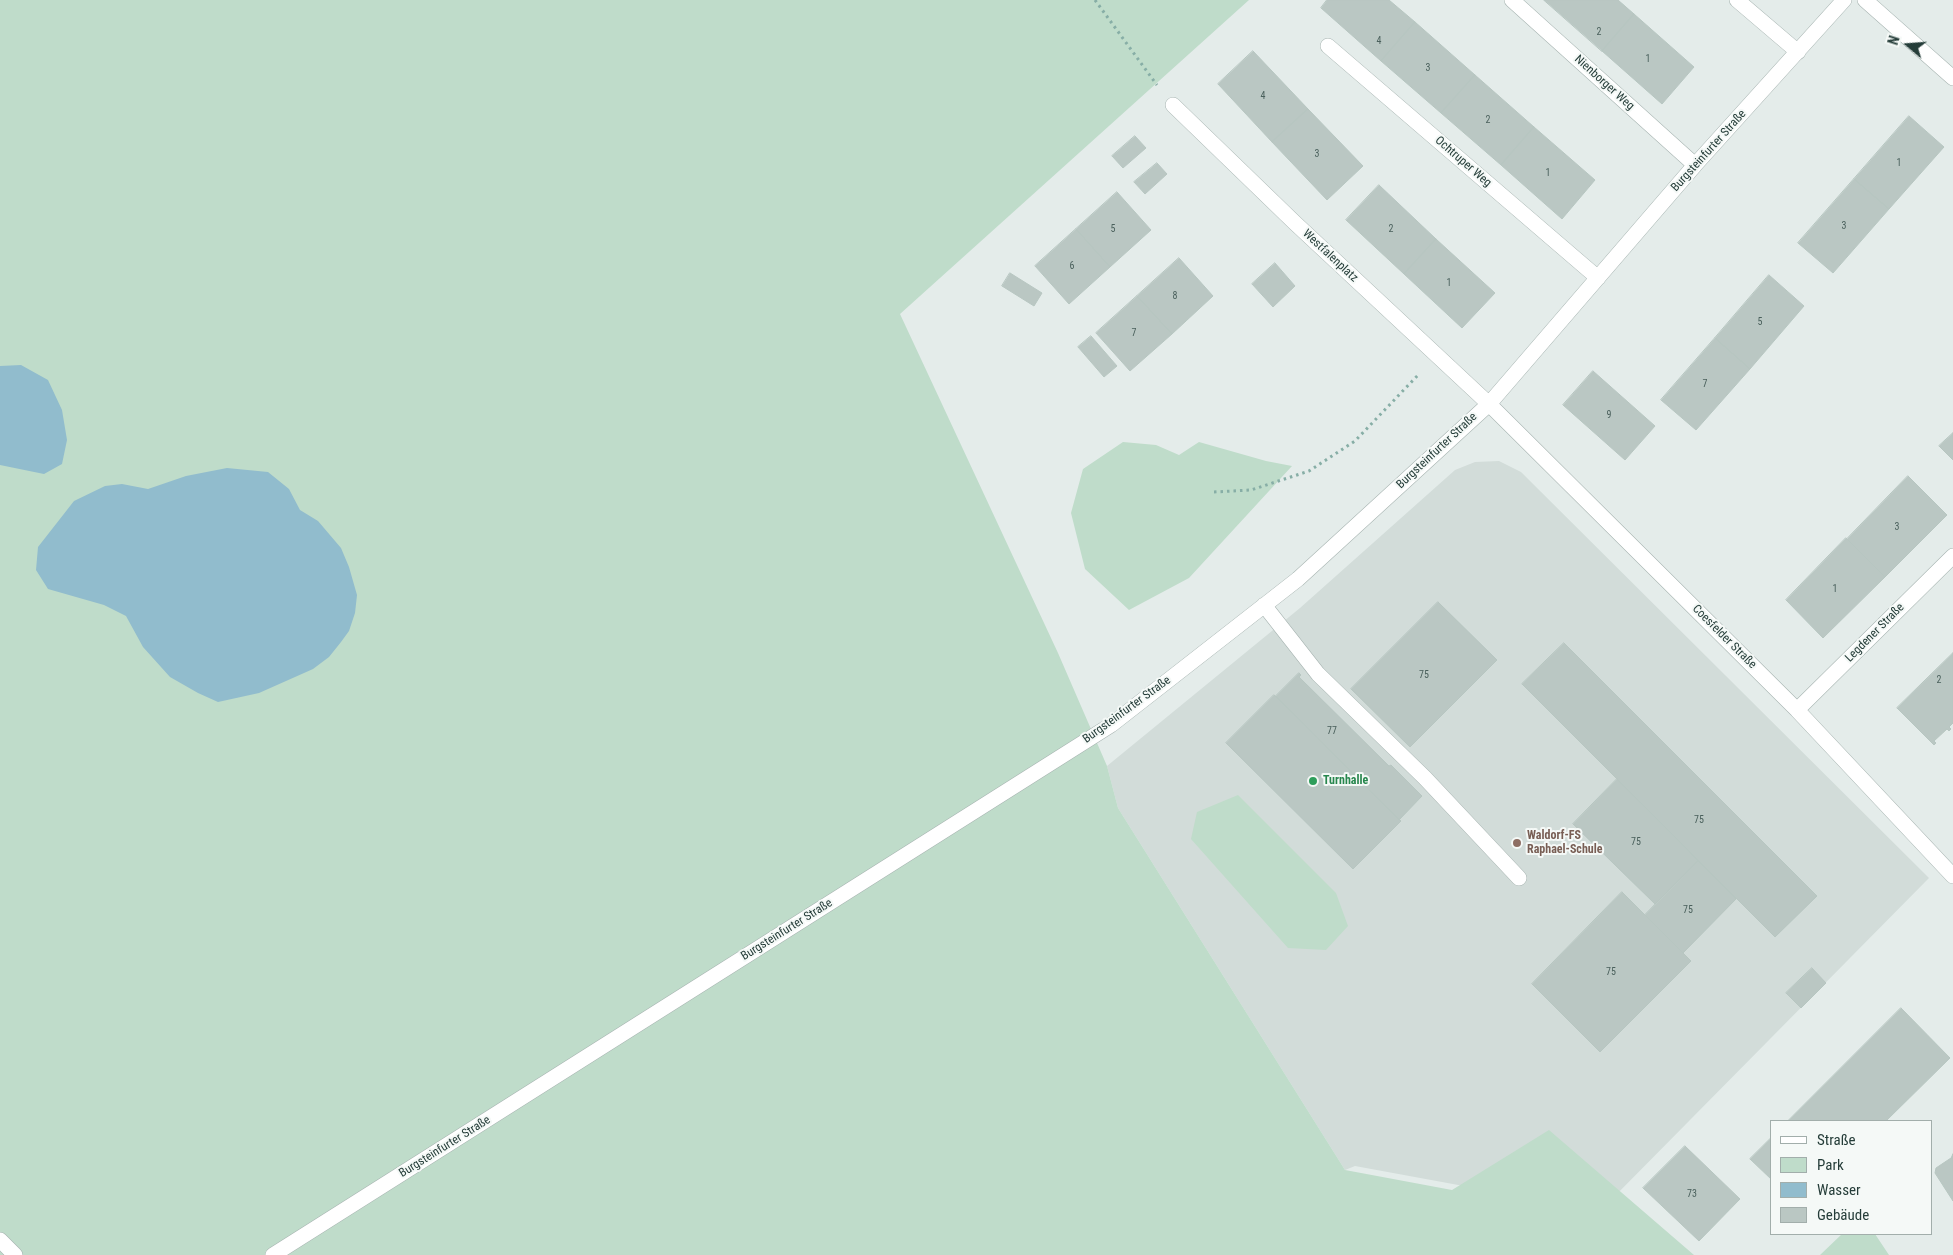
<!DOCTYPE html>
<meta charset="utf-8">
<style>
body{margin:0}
#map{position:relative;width:1953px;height:1255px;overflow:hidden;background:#e4ecea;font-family:"Roboto Condensed",sans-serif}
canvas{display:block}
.legend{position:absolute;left:1770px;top:1120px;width:162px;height:115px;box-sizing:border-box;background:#f5f9f7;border:1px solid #a2aeab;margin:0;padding:6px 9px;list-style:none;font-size:15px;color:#253d39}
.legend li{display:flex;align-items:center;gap:10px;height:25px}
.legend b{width:25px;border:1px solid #a2aeab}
.north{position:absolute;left:1883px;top:20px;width:50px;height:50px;-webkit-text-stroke:4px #f5f9f7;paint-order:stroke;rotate:288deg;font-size:14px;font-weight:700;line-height:20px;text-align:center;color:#253d39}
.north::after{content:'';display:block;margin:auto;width:18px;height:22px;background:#253d39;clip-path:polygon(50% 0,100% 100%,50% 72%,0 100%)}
</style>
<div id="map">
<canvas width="1953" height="1255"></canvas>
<ul class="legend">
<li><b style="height:6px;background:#fff"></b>Straße</li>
<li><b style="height:14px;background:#bfdcca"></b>Park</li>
<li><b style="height:14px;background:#91bccd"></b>Wasser</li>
<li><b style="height:14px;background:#bac7c3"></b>Gebäude</li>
</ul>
<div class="north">N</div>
</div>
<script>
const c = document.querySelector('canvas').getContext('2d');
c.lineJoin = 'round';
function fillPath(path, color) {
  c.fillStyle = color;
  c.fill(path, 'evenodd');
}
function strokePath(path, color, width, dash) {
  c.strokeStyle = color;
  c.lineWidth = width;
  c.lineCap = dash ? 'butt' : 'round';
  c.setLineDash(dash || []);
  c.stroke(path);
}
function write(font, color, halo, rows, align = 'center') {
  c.font = font + ' "Roboto Condensed",sans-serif';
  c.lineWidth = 4;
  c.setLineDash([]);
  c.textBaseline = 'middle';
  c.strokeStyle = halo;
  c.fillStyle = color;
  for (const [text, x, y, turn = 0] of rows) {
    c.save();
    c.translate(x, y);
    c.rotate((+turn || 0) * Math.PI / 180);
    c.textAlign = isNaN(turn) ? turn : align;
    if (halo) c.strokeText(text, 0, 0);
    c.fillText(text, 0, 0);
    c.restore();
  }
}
fillPath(new Path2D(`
 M1499,461l22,11 408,406 -319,323 -81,-3 -174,-32 -10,4 -227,-362 -11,-42 193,-158 155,-138 20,-8z`), '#d2dcd9');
fillPath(new Path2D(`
 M0,0h1249l-349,314 158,339 49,113 11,42 227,362 107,20 97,-60 145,125h-1694z
 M1123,442l33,3 23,10 20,-13 67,19 26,5 -103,112 -60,32 -44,-41 -14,-56 12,-44z
 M1238,795l98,98 12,33 -22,24 -38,-2 -97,-109 6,-27z
 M1842,1234h33l14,21h-69z`), '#bfdcca');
fillPath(new Path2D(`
 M21,365l27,15 14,30 5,30 -5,24 -18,10 -44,-9v-99z
 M227,468l41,4 21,17 11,21 18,11 23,27 8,19 8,28 -2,18 -6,18 -8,11 -12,15 -16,12 -54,24 -41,9 -20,-9 -28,-16 -27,-30 -17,-31 -22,-11 -56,-16 -12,-19 2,-23 36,-46 31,-15 17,-2 26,5 38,-13z`), '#91bccd');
const building = new Path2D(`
 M1327,0h62l26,22 -34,39 -60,-53z
 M1544,0h74l16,14 -32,37z
 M1634,14l60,53 -32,37 -60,-53z
 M1415,22l60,53 -34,38 -60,-52z
 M1253,51l55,58 -36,33 -54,-58z
 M1475,75l59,52 -33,38 -60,-52z
 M1308,109l55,57 -36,34 -55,-58z
 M1909,116l35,31 -55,62 -35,-30z
 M1534,127l61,53 -33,39 -61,-54z
 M1135,136l11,12 -23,20 -11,-12z
 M1157,163l10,11 -22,20 -11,-12z
 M1854,179l35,30 -56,64 -35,-30z
 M1379,185l57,54 -32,35 -58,-54z
 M1117,192l34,38 -41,37 -34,-38z
 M1076,229l34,38 -41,37 -34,-38z
 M1436,239l59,54 -33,35 -58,-54z
 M1179,258l34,38 -41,38 -35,-38z
 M1275,263l20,23 -22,21 -21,-23z
 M1010,273l32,20 -8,13 -32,-20z
 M1769,275l35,31 -54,63 -35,-31z
 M1137,296l35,38 -42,37 -34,-38z
 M1091,336l26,30 -13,11 -26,-30z
 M1715,338l35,31 -54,61 -35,-30z
 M1593,371l62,55 -30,34 -62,-55z
 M1953,433v27l-14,-14z
 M1908,476l39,39 -62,62 -38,-38z
 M1846,538l39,39 -62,61 -37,-38z
 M1438,602l59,58 -87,87 -59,-58z
 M1564,643l253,253 -42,41 -253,-253z
 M1953,653v70l-4,4 2,2 -2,2 -2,-2 -13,12 2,2 -2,2 -37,-37z
 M1299,673l2,2 -2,2 90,89 2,-1 31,31 -23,24 -123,-124z
 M1274,695l127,126 -48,48 -127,-126z
 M1617,779l81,82 -43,43 -82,-80z
 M1698,861l38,38 -53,54 -38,-38z
 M1622,892l69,69 -91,91 -68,-68z
 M1812,968l14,15 -25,25 -15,-15z
 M1901,1008l49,50 -64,63h-98z
 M1772,1137v43l-22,-21z
 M1685,1146l55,53 -41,42 -56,-53z
 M1953,1154v47l-18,-28 1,-5 15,-10z`);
fillPath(building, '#bac7c3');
strokePath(building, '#b7c6c1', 1);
const minor = new Path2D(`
 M1512,0l183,165
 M1737,0l61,52
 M1865,0l88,78
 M1328,46l270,232
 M1173,105l122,118 194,181 308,306 156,166
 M1264,605l54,69 107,104 94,100
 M1797,710l156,-154
 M0,1240l15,15
 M273,1255l838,-530 187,-146 191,-175 206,-239 149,-165`);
strokePath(minor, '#a7b4b1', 16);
strokePath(new Path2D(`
 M1095,0l62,85
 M1214,492l37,-2 58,-19 46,-30 64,-67`), '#87aea6', 3, [2.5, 4]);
strokePath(minor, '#fff', 15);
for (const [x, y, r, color] of [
 [1313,781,5,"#2e9e5b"],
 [1517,843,5,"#8d6e63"]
]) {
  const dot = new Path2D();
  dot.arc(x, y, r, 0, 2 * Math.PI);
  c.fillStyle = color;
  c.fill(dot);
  strokePath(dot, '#f5f9f7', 2);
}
write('10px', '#4a605c', null, [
 ["2",1599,32],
 ["4",1379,41],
 ["1",1648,59],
 ["3",1428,68],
 ["4",1263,96],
 ["2",1488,120],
 ["3",1317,154],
 ["1",1899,163],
 ["1",1548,173],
 ["3",1844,226],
 ["5",1113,229],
 ["2",1391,229],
 ["6",1072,266],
 ["1",1449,283],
 ["8",1175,296],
 ["5",1760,322],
 ["7",1134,333],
 ["7",1705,384],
 ["9",1609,415],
 ["3",1897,527],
 ["1",1835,589],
 ["75",1424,675],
 ["2",1939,680],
 ["77",1332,731],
 ["75",1699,820],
 ["75",1636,842],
 ["75",1688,910],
 ["75",1611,972],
 ["73",1692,1194]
]);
write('12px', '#253d39', '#f5f9f7', [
 ["Nienborger Weg",1604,83,42],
 ["Burgsteinfurter Straße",1709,151,-48],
 ["Ochtruper Weg",1463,162,41],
 ["Westfalenplatz",1330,256,43],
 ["Burgsteinfurter Straße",1437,451,-43],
 ["Legdener Straße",1875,633,-45],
 ["Coesfelder Straße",1724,637,45],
 ["Burgsteinfurter Straße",1127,710,-36],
 ["Burgsteinfurter Straße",787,930,-32],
 ["Burgsteinfurter Straße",445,1147,-32]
]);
write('bold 12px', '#27864d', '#f5f9f7', [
 ["Turnhalle",1323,781]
], 'left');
write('bold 12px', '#785e54', '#f5f9f7', [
 ["Waldorf-FS",1527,836],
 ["Raphael-Schule",1527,850]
], 'left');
</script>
